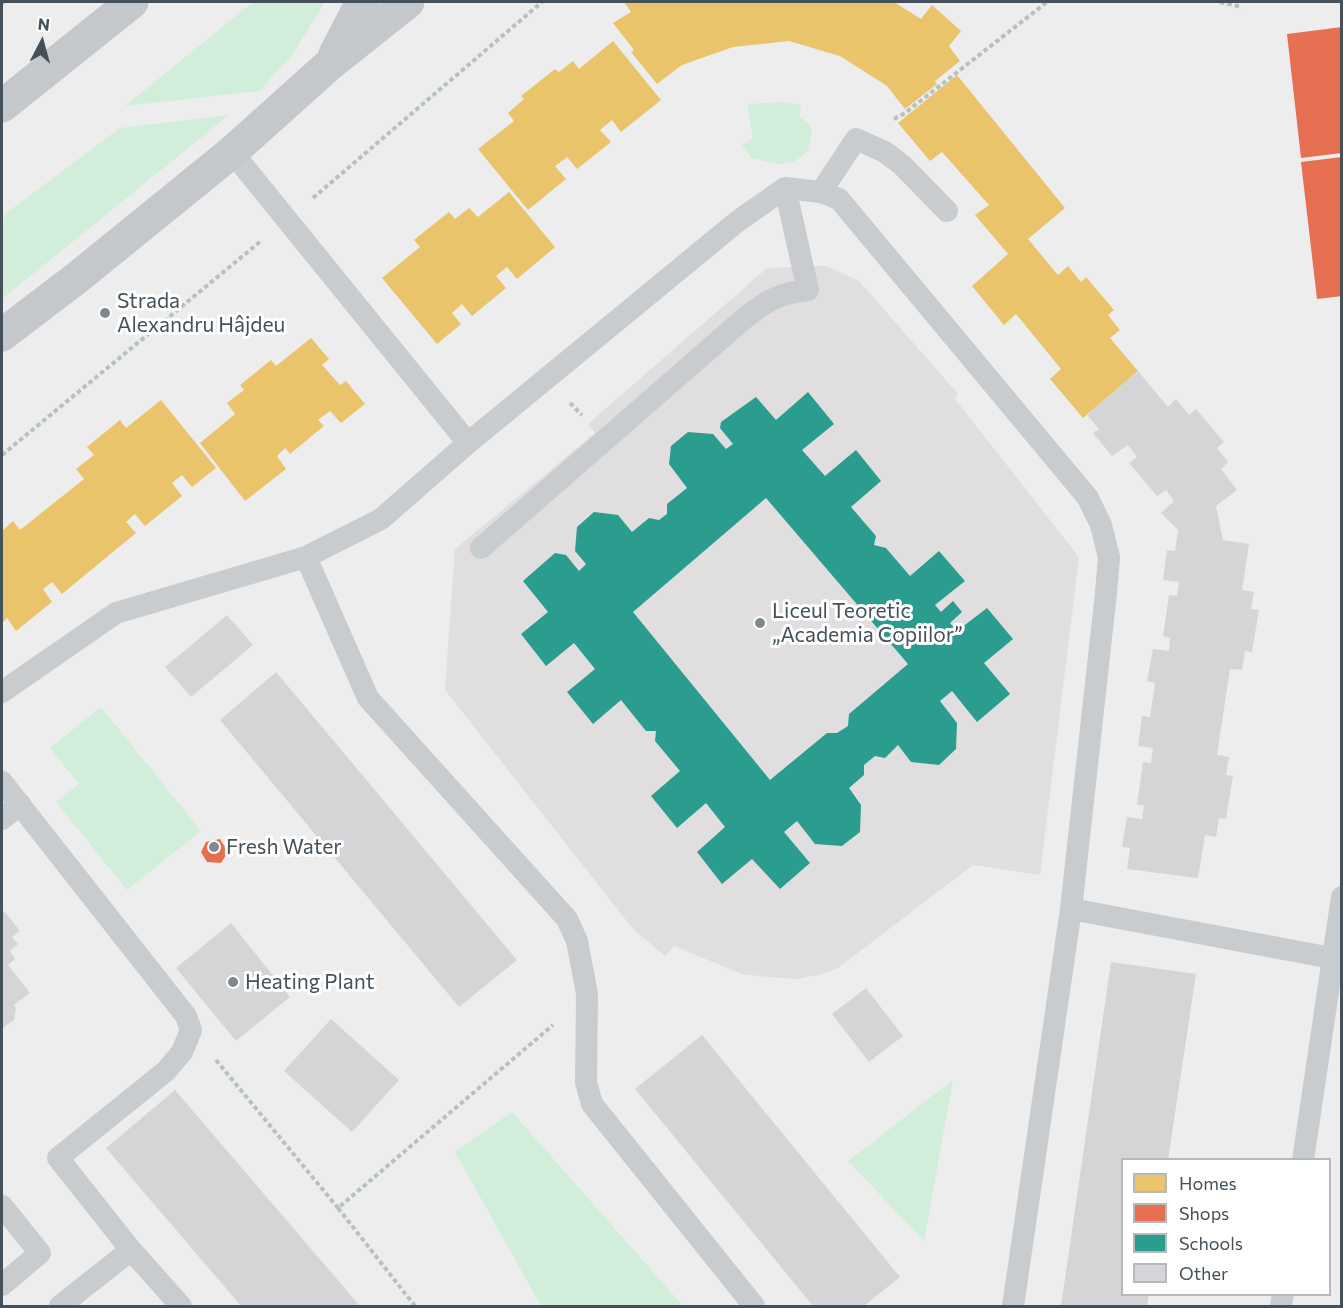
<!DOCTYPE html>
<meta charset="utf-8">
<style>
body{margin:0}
#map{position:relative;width:1343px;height:1308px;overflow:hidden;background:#eeeded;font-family:Commissioner,sans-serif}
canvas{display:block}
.frame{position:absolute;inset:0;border:3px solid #44515a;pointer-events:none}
.legend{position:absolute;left:1121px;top:1158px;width:210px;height:138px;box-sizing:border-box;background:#fff;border:2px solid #b4b9bd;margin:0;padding:8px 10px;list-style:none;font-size:18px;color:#44515a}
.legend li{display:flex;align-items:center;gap:12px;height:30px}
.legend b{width:30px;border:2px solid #b4b9bd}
.north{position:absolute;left:12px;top:12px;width:60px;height:60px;-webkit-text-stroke:4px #fff;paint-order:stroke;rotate:6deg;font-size:16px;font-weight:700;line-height:24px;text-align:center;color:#44515a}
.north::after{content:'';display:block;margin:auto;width:21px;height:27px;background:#44515a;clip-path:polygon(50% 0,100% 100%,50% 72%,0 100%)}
</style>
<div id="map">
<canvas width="1343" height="1308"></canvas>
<div class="frame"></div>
<ul class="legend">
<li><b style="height:16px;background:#e9c46a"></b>Homes</li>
<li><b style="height:16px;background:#e76f51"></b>Shops</li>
<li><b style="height:16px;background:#2a9d8f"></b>Schools</li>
<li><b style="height:16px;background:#d5d5d7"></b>Other</li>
</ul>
<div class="north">N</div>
</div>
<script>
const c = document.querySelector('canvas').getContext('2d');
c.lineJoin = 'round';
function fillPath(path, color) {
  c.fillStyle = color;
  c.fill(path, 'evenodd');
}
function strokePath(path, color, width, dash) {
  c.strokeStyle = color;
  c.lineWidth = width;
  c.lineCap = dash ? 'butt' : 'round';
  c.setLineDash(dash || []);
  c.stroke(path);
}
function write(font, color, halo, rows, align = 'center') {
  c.font = font + ' Commissioner,sans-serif';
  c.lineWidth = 6;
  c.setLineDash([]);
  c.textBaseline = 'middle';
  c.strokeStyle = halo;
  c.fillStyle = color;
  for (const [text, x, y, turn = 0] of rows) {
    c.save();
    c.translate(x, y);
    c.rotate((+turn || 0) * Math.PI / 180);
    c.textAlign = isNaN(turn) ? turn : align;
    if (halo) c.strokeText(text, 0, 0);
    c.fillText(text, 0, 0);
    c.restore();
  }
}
fillPath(new Path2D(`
 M827,266l32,15 99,113 -3,5 124,158 -39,318 -67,-10 -135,103 -19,7 -23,4 -29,-2 -25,-3 -68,-28 -9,10 -32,-27 -188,-239 10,-141 140,-116 -7,-9 179,-156z`), '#e0dedf');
fillPath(new Path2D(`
 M253,2h72l-33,53 -33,36 -134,15z
 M784,102l17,3 -2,12 8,5 5,8 -4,21 -13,10 -15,3 -29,-6 -9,-13 11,-7 -6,-34z
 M229,115l-227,184v-80l2,-4 116,-87z
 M101,707l100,124 -74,59 -71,-88 23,-18 -29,-36z
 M953,1080l-29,161 -76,-80z
 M512,1112l171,194h-142l-86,-154z`), '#d0eed9');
fillPath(new Path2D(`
 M624,2h270l27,17 11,-14 29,26 -12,15 11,15 -25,20 2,3 -32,25 -18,-23 -47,-30 -51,-15 -56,6 -51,18 -25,19 -26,-32 3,-2 -21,-27 18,-11z
 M613,41l48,59 -40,32 -9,-12 -12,10 11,12 -34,27 -10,-12 -12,9 11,13 -38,31 -50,-61 36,-28 -6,-8 16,-14 -3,-3 34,-27 4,3 14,-11 6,8z
 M957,75l108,133 -37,31 30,36 10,-9 13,16 5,-5 28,33 -6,5 12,15 -10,8 28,33 -55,47 -33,-39 11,-10 -45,-55 -12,11 -32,-39 36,-32 -33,-39 14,-10 -47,-53 -12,9 -32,-38z
 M509,192l46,55 -38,32 -10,-12 -11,9 10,12 -34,28 -10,-12 -10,9 9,11 -24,20 -55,-66 38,-31 -6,-7 35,-28 6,7 14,-11 9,9z
 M311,338l18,21 -7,6 18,20 6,-4 19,23 -24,19 -11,-12 -12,9 6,6 -34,28 -5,-6 -8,8 9,13 -41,32 -45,-58 35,-29 -8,-11 17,-13 -4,-5 31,-25 5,6z
 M161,400l55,68 -24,19 -10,-12 -10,8 10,13 -37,30 -10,-12 -9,8 10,11 -74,61 -10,-12 -9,7 9,13 -36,29 -9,-13 -5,5v-92l11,-10 7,9 64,-51 -8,-10 18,-14 -7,-8 33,-27 6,8z`), '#e9c46a');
fillPath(new Path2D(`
 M1342,27v126l-41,5 -14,-124z
 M1342,157v139l-25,3 -16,-137z
 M220,839l8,13 -7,11 -14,-1 -6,-10 5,-10z`), '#e76f51');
fillPath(new Path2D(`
 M808,392l26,32 -32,26 23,26 31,-26 25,31 -30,26 25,29 -2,9 12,3 24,28 29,-25 26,30 -30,24 6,7 12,-11 9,11 -12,11 7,8 30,-23 26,31 -29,24 26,31 -33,28 -25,-31 -12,10 17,22 -1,26 -17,16 -28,-3 -13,-17 -13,13 -10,-2 -11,9v10l-15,13 12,17 -1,27 -18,14 -27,-2 -18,-23 -13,11 26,31 -30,26 -28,-30 -30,25 -25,-32 28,-25 -19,-24 -29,25 -26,-32 29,-25 -25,-30 1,-10h-10l-25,-31 -28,24 -26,-32 28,-23 -21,-26 -28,23 -25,-32 27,-22 -25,-31 32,-28 11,2 13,16 7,-7 -11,-13 2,-24 17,-15 24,3 14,17 17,-14 10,2 8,-6v-10l20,-16 -18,-24 2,-18 17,-14 25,2 13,15 7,-5 -13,-16 1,-6 35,-25 20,23zM766,498l142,166 -59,50 -1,12 -11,7h-10l-57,47 -137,-168z`), '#2a9d8f');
fillPath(new Path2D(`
 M1138,371l30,36 8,-8 13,16 7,-6 28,33 -7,6 11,14 -7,7 16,21 -21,16 7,34 26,4 -7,46 12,2 -3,17 8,1 -7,42 -7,-1 -3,19 -12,-1 -13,86 12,2 -3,18 7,1 -7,43 -7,-1 -3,19 -11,-2 -7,43 -71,-9 3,-21 -8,-1 5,-30 15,2 2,-14h-7l6,-43 8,1 2,-15 -15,-2 4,-30 8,1 5,-34 -8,-2 6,-32 16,2 1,-13 -7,-2 6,-41 8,1 2,-14 -16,-2 4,-30 8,1 3,-21 -17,-17 13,-12 -8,-11 -9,6 -28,-33 8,-6 -9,-12 -16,11 -19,-23 6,-4 -12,-14z
 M227,615l26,30 -62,52 -26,-30z
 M276,672l241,288 -58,47 -239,-287z
 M4,911l16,20 -8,6 6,7 -8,7 5,8 -7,6 22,28 -16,12 2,3 -2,12 -11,8h-1v-115z
 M231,923l59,74 -54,44 -60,-73z
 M1111,962l85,12 -28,186h-46v134h27l-2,12h-86z
 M866,988l37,48 -34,26 -37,-48z
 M331,1019l68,61 -47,52 -68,-61z
 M702,1035l198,242 -36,29h-51l-178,-217z
 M175,1090l185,216h-119l-135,-158z`), '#d5d5d7');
strokePath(new Path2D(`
 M1220,2l22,5
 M2,3l2,-1
 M894,119l11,-6 142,-111
 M313,198l229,-196
 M570,403l12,12
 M2,455l259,-214
 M216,1060l122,148
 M415,1306l-77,-98 215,-183`), '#b6c2bd', 4, [4.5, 3]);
strokePath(new Path2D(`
 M232,152l236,291
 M821,192l35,-53 29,13 17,13 45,46
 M481,548l265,-231c22,-17 34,-24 62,-27l-23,-102
 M306,557l62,141 199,221 10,22 10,53 -1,88 6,22 162,202
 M2,692l114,-79 190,-56 75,-38 87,-76 270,-222 47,-33 36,4 18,7 249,299 13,27 8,32 -3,36 -35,316 -58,397
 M2,782l184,234 5,14 -9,22 -16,19 -108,87 73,92 50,56
 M2,819l18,-15
 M1071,909l271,51
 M1303,1160l39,-263
 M2,1206l38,47 -38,32
 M60,1306l71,-56
 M1281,1306l2,-12`), '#c9ccce', 22);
strokePath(new Path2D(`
 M335,54l27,-52
 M2,106l130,-104
 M2,335l76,-58 154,-125 98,-88 78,-62`), '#c4c8cc', 33);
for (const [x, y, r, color] of [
 [105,313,6,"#80888d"],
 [760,623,6,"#80888d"],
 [214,847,6,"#80888d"],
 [233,982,6,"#80888d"]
]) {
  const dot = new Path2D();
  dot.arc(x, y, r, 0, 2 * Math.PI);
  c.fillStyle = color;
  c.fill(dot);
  strokePath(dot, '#fff', 2);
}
write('21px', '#44515a', '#fff', [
 ["Strada",117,301],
 ["Alexandru Hâjdeu",117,325],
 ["Liceul Teoretic",772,611],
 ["„Academia Copiilor”",772,635],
 ["Fresh Water",226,847],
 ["Heating Plant",245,982]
], 'left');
</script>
